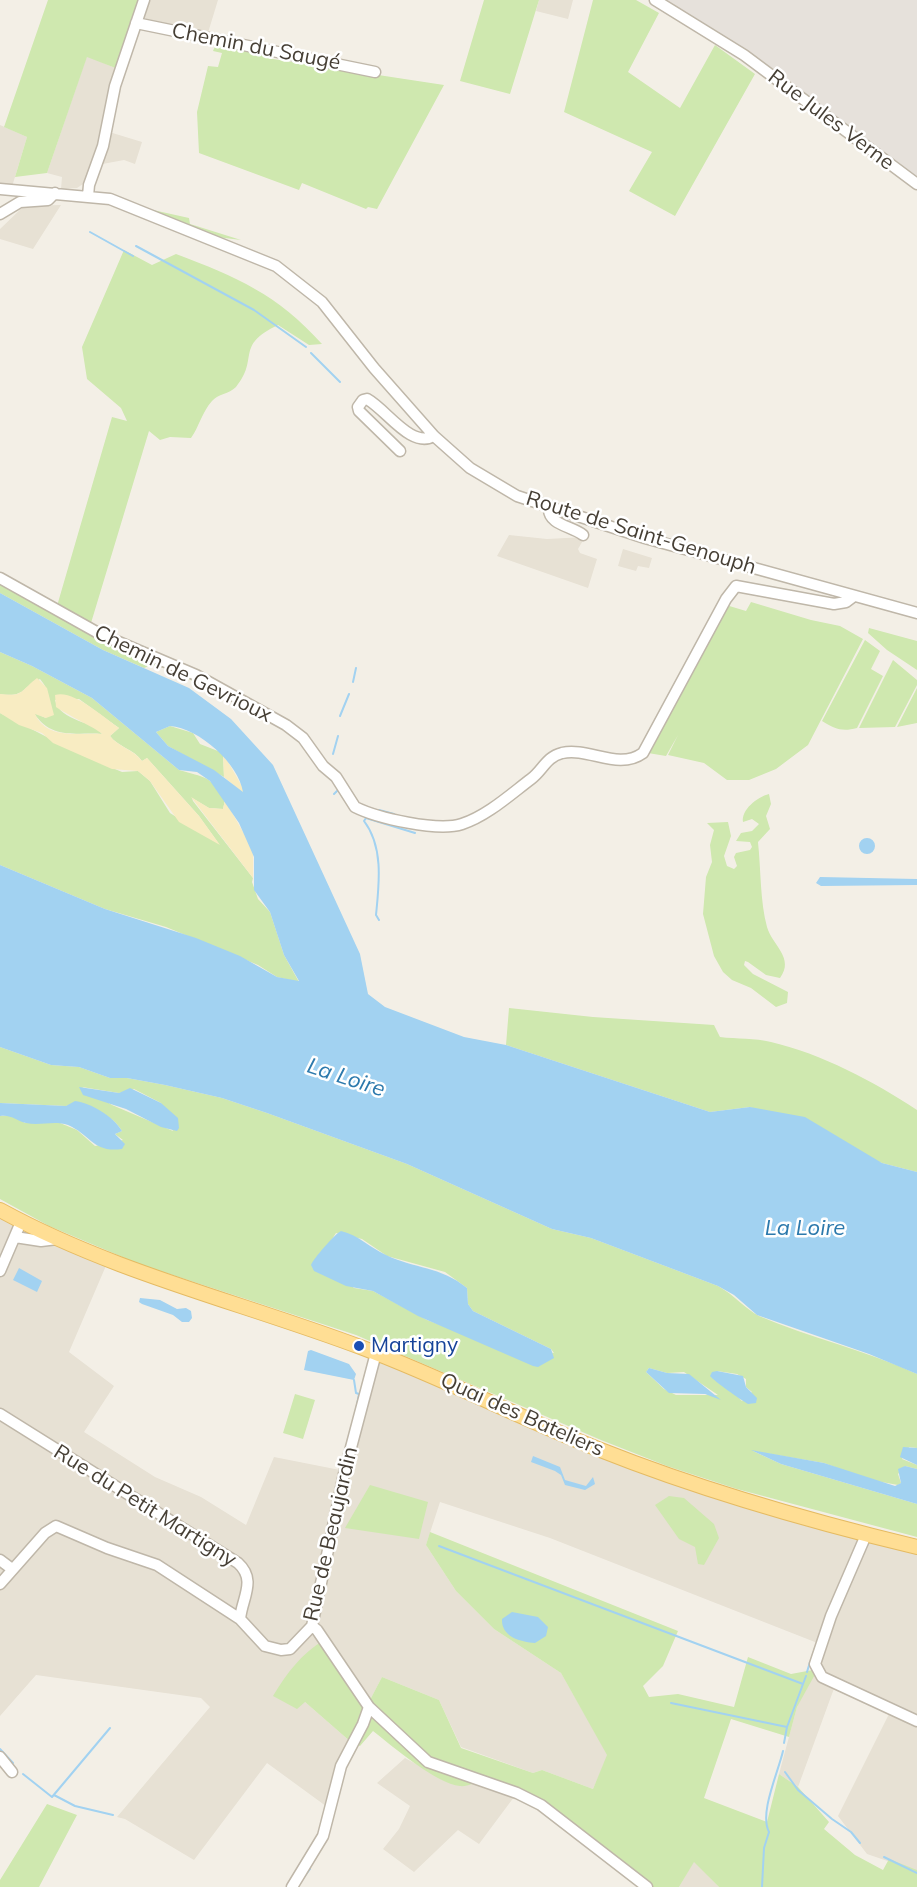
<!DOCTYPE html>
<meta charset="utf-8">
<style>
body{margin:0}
canvas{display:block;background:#f3efe6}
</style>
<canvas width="917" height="1887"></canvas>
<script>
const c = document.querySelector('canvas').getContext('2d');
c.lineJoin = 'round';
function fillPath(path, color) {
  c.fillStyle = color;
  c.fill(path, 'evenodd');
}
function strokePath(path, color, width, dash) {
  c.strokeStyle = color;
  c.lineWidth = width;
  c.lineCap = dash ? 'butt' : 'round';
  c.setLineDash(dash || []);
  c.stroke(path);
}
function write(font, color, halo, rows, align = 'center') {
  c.font = font + ' Mulish,sans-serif';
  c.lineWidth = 5;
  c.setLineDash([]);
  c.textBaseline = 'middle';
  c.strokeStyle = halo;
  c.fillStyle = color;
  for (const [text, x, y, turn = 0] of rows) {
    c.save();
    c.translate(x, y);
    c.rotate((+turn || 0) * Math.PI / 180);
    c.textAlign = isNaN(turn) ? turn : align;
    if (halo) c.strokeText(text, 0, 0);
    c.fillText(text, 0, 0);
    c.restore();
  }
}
fillPath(new Path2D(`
 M144,0h74l-11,36 -71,-13z
 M539,0h34l-5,19 -32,-8z
 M87,56l33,14 -14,61 36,11 -7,22 -11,-4 -27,5 -14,19 -6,4 -16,1 1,-12 -15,-4z
 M0,125l27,12 -16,53 -11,-1z
 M61,205l-28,44 -33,-10v-10l24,-23z
 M509,535l38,4 38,-2 -7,12 2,4 17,6 -9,29 -91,-32z
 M623,549l29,9 -3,10 -11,-2 -2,5 -18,-5z
 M0,1209l108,52 -39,91 45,34 -30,46 71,45 46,20 45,28 28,-68 71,14 31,-118 222,96 319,98v324l-50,-17 -29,-38 53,-106 -55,-27 -38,104 -19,-13 18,-67 18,-43 5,-20 -270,-106 -110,-36 -14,43 30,46 38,38 67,44 47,82 -15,34 -51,-19 -9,3 -72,-26 -22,-47 -57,-23 -11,21 -10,-6 -56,10 47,41 -22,66 -63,-46 -73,97 -69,-41 -8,-2 93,-110 -9,-9 -165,-23 -36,41z
 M405,1758l45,25 33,-3 34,13 -38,51 -21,-14 -44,42 -31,-23 16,-20 11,-23 -33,-23z
 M694,1861l25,26h-40z`), '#e7e1d4');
fillPath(new Path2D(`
 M665,0h252v177l-186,-137z`), '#e6e1db');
fillPath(new Path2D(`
 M48,0h92l-22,69 -31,-12 -40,116 -32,4 12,-40 -23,-10z
 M484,0h55l-29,94 -50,-13z
 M593,0h43l23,13 -31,59 52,36 35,-63 40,29 -80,142 -46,-25 23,-39 -88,-40z
 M216,44l53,9 4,6 171,26 -67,124 -9,-2 -2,2 -64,-26 -3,7 -100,-37 -2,-41 11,-46 10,1 4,-14 -9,-2z
 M144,208l45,10 1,6 51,16 -24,-3z
 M124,250l28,15 24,-11c61,23 101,40 146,90l-13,1 -31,-20c-44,21 -18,33 -42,62 -7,7 -18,7 -24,14 -10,11 -13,26 -21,37l-21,-1 -10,3 -11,-9 -58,192 -34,-17 55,-189 15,4 -6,-13 -34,-29 -5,-32z
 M0,581l113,64 71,27 49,29c-29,-9 -50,-31 -82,-36l-7,3 -41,-18 -103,-57z
 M751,602l60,18 29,6 23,13 -55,106 -32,24 -27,11h-22l-23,-17 -36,-8 10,-20 -12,21 -18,-3 78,-148 20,6z
 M869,628l48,13v29l-30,-20 -19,-17z
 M865,640l15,11 -9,18 12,7 -26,52c-15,4 -22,1 -35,-7z
 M0,652l32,14 60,32 87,72c26,8 30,4 46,30l-2,9 -14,-1 -17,-10 1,3 60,77 -1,4 6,17 12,13 14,43 15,27 -22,-5 -19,-12 -92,-38 -61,-18 -105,-44v-152l84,43 38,16 16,-1 12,10 20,32 49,31 -20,-28 -52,-58 -5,3c-8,-12 -24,-14 -32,-25l9,-8 -40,-29 -24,1c5,22 40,21 47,34 -26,-2 -51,6 -68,-21l12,5c4,-16 5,-26 -6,-39 -19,8 -14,19 -40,15z
 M893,660l24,20v5l-22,42 -36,1z
 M917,688v35l-20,4z
 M170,726l23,7 7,11 23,9 1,24 -56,-31 -12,-14z
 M769,794l2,10 -5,12 4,13 -12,13c3,28 2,59 9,85 5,18 28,31 13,51l-14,-3 -18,-13 -3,-1 -1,4 9,9 35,18 -1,11 -11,4 -25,-19 -19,-8 -9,-8 -9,-16 -11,-42 3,-37 6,-15 -2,-17 4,-15 -7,-7 21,-1 3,14 -7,20 3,10 7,3 3,-3 -3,-9 2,-4 14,-3 2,-3 -2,-5 -14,-1 5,-8 11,-2 7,-7 -7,-5 -9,3c-2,-12 14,-25 26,-28z
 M509,1008l84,9 121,8 6,12c17,2 35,1 51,5 51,12 102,39 146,68v62l-35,-9 -132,-56 -40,5 -204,-67z
 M0,1047l51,18 28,2 31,11h17l38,7 57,13 45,15 140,51 145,65 39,9 127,48c15,8 30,25 41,30 51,22 107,34 158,58v74l-8,-1 -7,12 15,6v4l-12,-3 -7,8 3,9 -3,2 -27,-5 -47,-17 -71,-12 28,13 136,40v33l-180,-48 -70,-23 -66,-26 -245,-105 -217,-71 -90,-38 -49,-27v-83h13l12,7h35l17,7 18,16 28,-6 -8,-6 7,-3c-10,-17 -27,-20 -43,-29l-13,4 -66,-3zM82,1087l37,6 15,-4 27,14 12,28 -61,-26zM336,1233l26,6 25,17 58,16 22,16 1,16 5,7 78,38 3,4 -70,-11 -57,-22 -54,-29 -19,-3 -35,-34 8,-7zM649,1368l18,5 17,-1 34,23h-42l-12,-6 -18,-17zM717,1371l20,3 9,5v8l6,5 -10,9 -12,-12z
 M295,1394l20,6 -12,39 -20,-6z
 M370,1485l58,17 -9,37 -74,-11z
 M669,1496l15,2 30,26 5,14 -15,27 -6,-1 -3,-17 -16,-8 -24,-34z
 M430,1532l248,99 -15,35 -20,20 6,11 29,-3 56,13 14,-50 43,17 27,-5 -21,38 -8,30 -58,-18 -27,79 63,24 12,-48 19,13 31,35 -5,7 31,26 28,15 6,-11 28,11v17h-198l-25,-25 -15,25h-32l-72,-58 -92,-49c-7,2 -16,7 -23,6 -23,-2 -68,-40 -87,-55l-13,15 -8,-3 -47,-41 -8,7 -24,-13c14,-23 28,-42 51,-56l37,52 10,6 11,-21 57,23 22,48 72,25 9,-3 51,19 14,-34 -46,-82 -67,-44 -38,-38 -30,-46z
 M47,1804l30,11 -38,72h-39v-7z`), '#cfe8af');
fillPath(new Path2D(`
 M37,678l10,10 7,27 -8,3 -11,-4c13,27 43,18 67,20 -1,-3 -38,-21 -46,-27l-1,-12c18,-6 48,22 64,33l-9,8c8,11 23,13 32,25l5,-3 52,58 21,29 -41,-23 -29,-41 -12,-10 -26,-2 -59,-26 -11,-10 -23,-8 -19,-12v-19c24,3 20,-3 37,-16z
 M223,753l21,37 -1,3 -19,-16z
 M191,797l18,11 14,1 2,-9 28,50v28z`), '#f8ecc2');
fillPath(new Path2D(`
 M0,593l103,57 86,38 42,31 42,46 87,189 8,40 17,13 79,30 42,8 204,67 40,-5 55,10 77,46 35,9v202l-48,-20 -112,-39 -23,-20 -16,-9 -127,-48 -39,-9 -145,-65 -140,-51 -45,-15 -57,-13 -38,-7h-17l-31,-11 -28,-2 -51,-18v-182l105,44 91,29 44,18 37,21 22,4 -15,-26 -14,-43 -16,-22v-33l-15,-34 -29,-42 -13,-9 -18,-2 -87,-72 -60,-32 -32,-14zM170,726c29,2 69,38 73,66l-29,-22 -46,-24 -12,-14z
 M859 846a8 8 0 1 1 16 0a8 8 0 1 1-16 0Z
 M820,877l97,2v6l-96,1 -5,-3z
 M79,1087l40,6 11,-5 31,15 17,15 1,10 -2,3 -16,-4 -35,-18 -43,-14z
 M75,1101c16,2 38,15 47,30l-7,3 10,10 -3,5c-29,4 -31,-14 -54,-24 -14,-5 -27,1 -42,-2 -9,-2 -15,-9 -26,-7v-13l66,3z
 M341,1231c18,4 29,17 45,24 29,14 54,11 81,33l1,16 5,7 78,38 3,9 -16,9 -5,-1 -115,-50 -45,-25 -27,-5 -32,-15 -3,-6c2,-6 25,-32 30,-34z
 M19,1268l23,13 -5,11 -24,-12z
 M140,1298l20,2 17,9 9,-1 5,3 1,7 -3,4h-7l-9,-7 -31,-11 -3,-2z
 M311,1350l38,14 7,10 -2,6 -50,-10 4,-19z
 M649,1368l18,5 22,1 32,26 -16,-6 -36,-1 -23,-21z
 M717,1371l26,5 3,11 11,11 -1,5 -8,1c-7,-4 -34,-23 -38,-28l2,-4z
 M903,1447l14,1v17l-17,-8z
 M751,1450l73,13 71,23 6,-3 -3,-14 7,-3 12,3v35l-136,-40z
 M533,1456l27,11 5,13 21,6 7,-9 2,7 -10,6 -20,-5 -4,-10 -6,-4 -24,-9z
 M512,1612l26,5 10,10 -2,9 -11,7c-14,-1 -34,-6 -33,-24z`), '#a2d2f1');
strokePath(new Path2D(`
 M90,232l43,24
 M136,246l118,64 52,37
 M311,353l29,29
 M353,682l3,-14
 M340,716l9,-22
 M333,754l5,-18
 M334,794l5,-5
 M379,810l15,4
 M379,920l-3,-5c3,-30 8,-68 -12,-94l2,-3 49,15
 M354,1380l2,13 3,1 -4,23
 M439,1546l364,138
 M812,1657l3,-9
 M807,1672l3,-10
 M671,1703l116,24 -3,16
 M787,1727l19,-51
 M0,1749l13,14
 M785,1772l13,18 34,29 19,13 9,11
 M23,1774l29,23 58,-69
 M54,1795l21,11 38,9
 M884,1857l33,16
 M304,1877l6,-8
 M762,1887l2,-39 5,-16c-10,-19 9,-59 14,-81`), '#a2d2f1', 2);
const minor = new Path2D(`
 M655,0l89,55 173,129
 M136,23l239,49
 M0,189l110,10 166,67 46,36 52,66 60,68 36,32 47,28 128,42 272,75
 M88,196l1,-11 14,-39 12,-60 29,-86
 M0,214l20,-12 28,-2 7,-7
 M400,451l-41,-40 -1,-4 5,-7 4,-1c20,11 44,50 67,37
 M549,509c0,16 23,17 34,26
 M0,578l100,56 96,41 90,50 17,13 20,28 13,11 19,30c22,11 83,25 107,17 25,-8 49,-30 69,-45 12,-9 15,-22 31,-26 27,-6 56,18 81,0l83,-154 10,-13 98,18 12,-2 8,-6
 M15,1237l26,4 16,-2
 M0,1271l21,-49
 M0,1414l238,149c19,17 4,35 2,56l-83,-54 -50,-17 -51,-22 -11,7 -45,51
 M866,1535l-35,81 -16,48 7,13 95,44
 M0,1560l12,9
 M240,1619l25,27 16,4 9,-1 22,-23 32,-152 32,-121
 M369,1707l59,55 89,31 24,12 106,82
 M0,1757l12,15
 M292,1887l31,-51 18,-70 22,-42 6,-17 -52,-77 -5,-4`);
const major = new Path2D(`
 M0,1210c115,63 241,92 363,138 80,30 155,69 235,101 103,41 211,72 319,98`);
strokePath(minor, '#bfb7a9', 13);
strokePath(major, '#e5bb63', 16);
strokePath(minor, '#fff', 10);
strokePath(major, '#ffde94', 14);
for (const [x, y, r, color] of [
 [359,1346,6,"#1a4fb4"]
]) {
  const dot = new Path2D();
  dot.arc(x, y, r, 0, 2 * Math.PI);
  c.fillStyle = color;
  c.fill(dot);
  strokePath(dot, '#fff', 2);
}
write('21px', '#463f35', '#fff', [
 ["Chemin du Saugé",256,47,11],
 ["Rue Jules Verne",831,120,37],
 ["Route de Saint-Genouph",641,533,17],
 ["Chemin de Gevrioux",183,674,26],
 ["Quai des Bateliers",522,1415,24],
 ["Rue du Petit Martigny",145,1506,32],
 ["Rue de Beaujardin",331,1534,-77]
]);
write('21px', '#164399', '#fff', [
 ["Martigny",371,1346]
], 'left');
write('italic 22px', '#2c79ac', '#fff', [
 ["La Loire",346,1078,18],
 ["La Loire",805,1228]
]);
</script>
